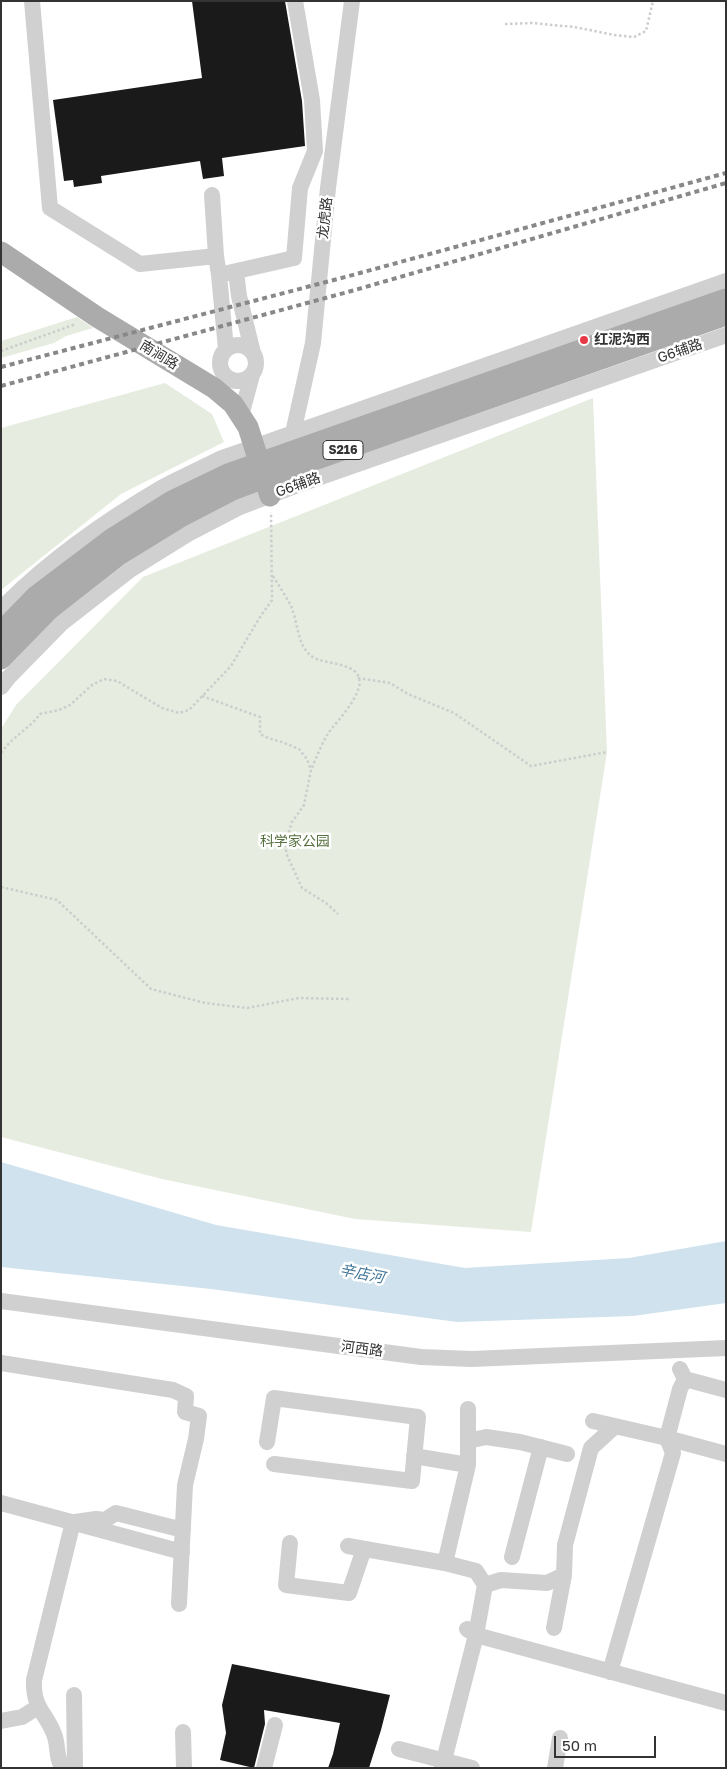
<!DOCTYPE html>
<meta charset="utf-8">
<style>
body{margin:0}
#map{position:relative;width:727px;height:1769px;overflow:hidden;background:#fff;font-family:"Golos Text",sans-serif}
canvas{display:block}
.frame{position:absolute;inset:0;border:2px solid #333;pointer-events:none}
.scale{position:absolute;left:554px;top:1736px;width:102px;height:22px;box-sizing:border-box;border:2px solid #333;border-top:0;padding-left:6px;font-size:15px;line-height:18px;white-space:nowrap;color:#333;-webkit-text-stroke:4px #fff;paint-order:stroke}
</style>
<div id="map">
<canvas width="727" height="1769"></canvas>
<div class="frame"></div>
<div class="scale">50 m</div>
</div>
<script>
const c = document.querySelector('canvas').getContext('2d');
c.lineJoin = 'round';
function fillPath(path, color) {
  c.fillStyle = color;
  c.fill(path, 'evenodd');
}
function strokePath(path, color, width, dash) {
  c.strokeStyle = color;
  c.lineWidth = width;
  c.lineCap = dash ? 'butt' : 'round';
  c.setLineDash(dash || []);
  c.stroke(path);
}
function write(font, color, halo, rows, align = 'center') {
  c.font = font + ' "Golos Text","Noto Sans SC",sans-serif';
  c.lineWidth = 5;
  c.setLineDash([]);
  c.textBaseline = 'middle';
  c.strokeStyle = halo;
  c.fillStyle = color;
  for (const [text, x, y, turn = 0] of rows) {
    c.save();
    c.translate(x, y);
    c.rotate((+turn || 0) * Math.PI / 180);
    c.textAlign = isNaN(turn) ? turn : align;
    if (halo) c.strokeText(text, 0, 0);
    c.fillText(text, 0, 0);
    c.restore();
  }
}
fillPath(new Path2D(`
 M77,317l16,11 -27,8 -12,7 -53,15v-17z
 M165,383l47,31 12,28 -103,52 -120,96v-162z
 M593,398l14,354 -76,480 -176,-13 -193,-40 -161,-42v-408l15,-24 127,-128z`), '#e6ecdf');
fillPath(new Path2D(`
 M1,1162l215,63 249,43 164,-10 97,-17v62l-93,13 -176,6 -246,-33 -210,-22z`), '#cfe2ee');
fillPath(new Path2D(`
 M192,1h93l17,100 3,45 -83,12 2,18 -21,3 -3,-18 -99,15 1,7 -28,4 -1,-7 -9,1 -11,-81 149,-22z
 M232,1664l158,31 -9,35 -12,38h-41l5,-14 7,-31 -76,-13 1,14 -11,44 -34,-8 6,-27 -4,-28z`), '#1a1a1a');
strokePath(new Path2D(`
 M505,24l27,-1 42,4 40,8 20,2 12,-6 7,-30
 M1,351l75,-27
 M273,576c6,10 13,20 18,30 7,16 6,38 19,49 8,8 31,7 43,15 22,15 -18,52 -26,65 -6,11 -11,23 -16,35
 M358,678l32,5 18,11 46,19 77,53 76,-14
 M202,696l58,21v17l8,4 14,4 17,7 8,10 4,11 -7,35 -12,17 -5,16 -1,15 16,35 24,15 12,11
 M1,753c11,-16 28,-24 39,-39l19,-4 11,-5 22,-20 12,-6 13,2 45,27 17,5 10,-3 42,-44 29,-49 12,-17 -1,-88
 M1,887l56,13 94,89 54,14 42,5 52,-10 50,1`), '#cdcdcd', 2.5, [2.5, 2.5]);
strokePath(new Path2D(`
 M32,1l18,207 90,56 76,-8 3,19 75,-17 6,-70 15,-37 -3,-51 -17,-99
 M212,195l4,61
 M236,272l3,24 14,57
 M219,275l7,74
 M220 363a18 18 0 1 1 36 0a18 18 0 1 1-36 0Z
 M241,416l11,-41
 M293,433l20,-90 15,-155 24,-187
 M1,609c47,-48 104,-88 162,-122 19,-10 39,-19 59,-29l504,-177
 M1,687l7,-9 54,-55 68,-53 58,-36 52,-27 55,-21 431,-151
 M1,1301l420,56 51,2 254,-11
 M1,1363l172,27 13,6 -1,16 14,4 -3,23 -11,46 -6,119
 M680,1369l5,10 41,11
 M468,1409v56l-23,98 31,8 9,14
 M593,1421l74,17 59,16
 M468,1441l18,-4 34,5 47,12
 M267,1442l7,-44 144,19 -6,64 -138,-17
 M414,1456l54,9
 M1,1503l181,49
 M75,1522l21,-3 9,1 11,-7 67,17
 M290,1543l-4,42 63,8 15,-44
 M348,1546l97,17
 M512,1557l29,-110
 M554,1628l10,-53 1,-30 26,-97 24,-22
 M467,1629l9,6 250,68
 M610,1672l63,-219 -6,-15 13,-49 5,-10
 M74,1695l1,73
 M1,1721l21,-4 16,-10
 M183,1732l1,36
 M399,1749l73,19
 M63,1768c-8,-11 -4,-22 -9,-34 -9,-23 -21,-25 -20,-54l39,-158
 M264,1768l11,-43
 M442,1768l34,-133 9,-50 16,-5 46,3 17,-8
 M555,1768l5,-30`), '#d0d0d0', 16);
strokePath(new Path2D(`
 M1,252l96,65 117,71 19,16 15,23 22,69
 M1,632l35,-36 74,-56 62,-39 56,-27 498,-175
 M1,659l49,-50 69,-54 60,-37 54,-28 56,-21 437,-154`), '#ababab', 21);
strokePath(new Path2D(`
 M1,367l348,-91 377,-103
 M1,386l354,-96 371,-107`), '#888', 4, [5, 4]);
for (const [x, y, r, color] of [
 [584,340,5,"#e63946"]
]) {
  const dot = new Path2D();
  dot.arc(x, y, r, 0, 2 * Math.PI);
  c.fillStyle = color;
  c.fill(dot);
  strokePath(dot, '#fff', 2);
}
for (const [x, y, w] of [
 [343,450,40]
]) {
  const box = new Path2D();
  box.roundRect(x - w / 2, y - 9.5, w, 19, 4);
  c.fillStyle = '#fff';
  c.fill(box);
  strokePath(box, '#333', 1);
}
write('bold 12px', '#333', null, [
 ["S216",343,450]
]);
write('14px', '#333', '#fff', [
 ["龙虎路",325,218,-84],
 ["G6辅路",680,351,-19],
 ["南涧路",159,355,31],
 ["G6辅路",298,485,-20],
 ["河西路",362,1349,7]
]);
write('bold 14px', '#333', '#fff', [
 ["红泥沟西",594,340]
], 'left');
write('14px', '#56703f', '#fff', [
 ["科学家公园",295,842]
]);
write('italic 15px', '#3f7597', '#fff', [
 ["辛店河",362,1274,11]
]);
</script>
